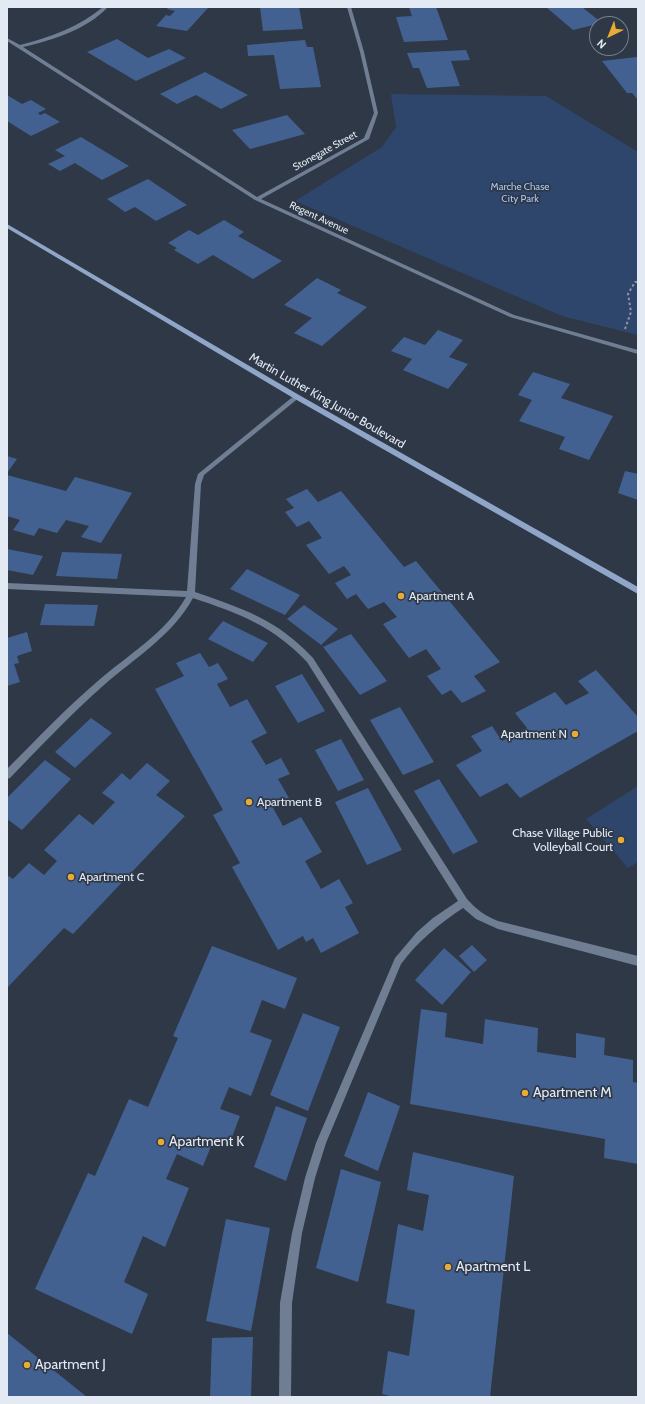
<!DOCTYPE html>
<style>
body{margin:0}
#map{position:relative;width:645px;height:1404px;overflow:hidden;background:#2e3847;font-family:Cabin,sans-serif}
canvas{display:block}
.frame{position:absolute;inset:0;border:8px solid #e4eaf4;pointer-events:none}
.north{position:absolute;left:589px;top:16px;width:40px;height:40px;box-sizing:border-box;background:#2e3847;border:1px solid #777f8c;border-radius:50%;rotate:223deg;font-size:11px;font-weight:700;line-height:16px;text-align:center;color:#e4eaf4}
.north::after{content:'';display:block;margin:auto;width:14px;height:18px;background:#e8ab37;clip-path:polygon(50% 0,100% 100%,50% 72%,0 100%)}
</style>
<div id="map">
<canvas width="645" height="1404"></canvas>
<div class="frame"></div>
<div class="north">N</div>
</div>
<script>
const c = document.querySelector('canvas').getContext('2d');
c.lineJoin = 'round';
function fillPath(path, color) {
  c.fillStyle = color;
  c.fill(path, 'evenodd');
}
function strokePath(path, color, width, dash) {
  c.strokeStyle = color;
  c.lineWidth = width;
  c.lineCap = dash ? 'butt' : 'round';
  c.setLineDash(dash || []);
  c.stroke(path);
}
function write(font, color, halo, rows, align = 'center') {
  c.font = font + ' Cabin,sans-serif';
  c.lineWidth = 3.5;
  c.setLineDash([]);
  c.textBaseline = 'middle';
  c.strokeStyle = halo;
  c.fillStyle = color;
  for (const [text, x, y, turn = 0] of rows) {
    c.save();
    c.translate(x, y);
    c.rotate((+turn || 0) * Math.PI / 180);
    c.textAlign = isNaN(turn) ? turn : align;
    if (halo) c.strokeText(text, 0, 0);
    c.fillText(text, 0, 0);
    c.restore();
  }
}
fillPath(new Path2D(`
 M391,94l155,2 92,56v183l-76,-19 -267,-115 87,-54 14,-20z
 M638,786v76l-10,6 -42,-49z`), '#2e466b');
fillPath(new Path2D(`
 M169,7h40l-22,24 -31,-5 10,-11 4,1 5,-5 -8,-2z
 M260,7h39l4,22 -40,2z
 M409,7h27l12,33 -44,2 -8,-25 16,-1z
 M546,7h36l20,16 -29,7z
 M117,39l31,19 21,-9 17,9 -50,23 -49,-29z
 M305,40l2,7h6l8,40 -41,2 -6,-34 -26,1 -1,-11z
 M466,50l4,10 -19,1 9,25 -33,2 -8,-20h-6l-6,-15z
 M637,57l1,1v42l-6,-7h-5l-25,-32z
 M205,72l43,23 -27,14 -25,-14 -19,9 -17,-10z
 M7,95l15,9 9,-4 15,9 -8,4 2,2 5,-2 15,9 -29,14 -24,-15z
 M287,115l18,19 -55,15 -18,-19z
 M81,137l48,29 -27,14 -27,-17 -15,8 -12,-7 17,-8 -10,-6z
 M148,179l39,26 -31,16 -21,-14 -10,5 -18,-13z
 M224,220l20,12 -6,4 44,25 -29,18 -40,-24 -15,9 -24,-14 3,-2 -9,-5 21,-13 9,5z
 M317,278l24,12 -4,3 30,14 -45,39 -28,-13 18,-15 -28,-13z
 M438,330l25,10 -14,17 19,7 -20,25 -45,-19 9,-11 -21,-8 13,-14 21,8z
 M533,372l37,12 -9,14 52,18 -24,44 -30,-11 6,-12 -46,-16 13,-21 -14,-5z
 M7,456l10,3 -10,14z
 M625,471l13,3v26l-20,-7z
 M7,475l59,16 9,-14 57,16 -31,50 -20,-6 8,-11 -23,-6 -9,13 -18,-5 -5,8 -21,-6 7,-10 -13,-4z
 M307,489l11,13 23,-11 63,76 12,-6 84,101 -26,14 12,15 -24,12 -11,-13 -9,5 -15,-19 14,-7 -15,-20 -17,9 -26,-34 14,-7 -13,-15 -16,7 -12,-15 -9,5 -12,-16 16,-8 -7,-9 -15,8 -23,-29 16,-7 -13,-17 -12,6 -12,-15 9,-4 -8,-9z
 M7,549l36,7 -10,19 -26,-5z
 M62,552l60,2 -5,25 -61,-3z
 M247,569l53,26 -15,20 -55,-26z
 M45,604l53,1 -4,21 -54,-1z
 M304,605l34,24 -17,16 -34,-26z
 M223,621l45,22 -15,19 -45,-23z
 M27,632l5,19 -15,5 2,7 -5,1 6,18 -13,4v-48z
 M351,634l36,47 -27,14 -37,-48z
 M200,653l9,14 9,-4 10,16 -11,5 13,23 17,-8 20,34 -16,8 15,24 15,-7 9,16 -12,5 11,19 -17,8 11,20 18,-9 21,35 -17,9 16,28 18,-10 14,24 -8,4 14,26 -38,20 -8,-15 -7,4 -3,-6 -25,14 -46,-83 8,-4 -27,-48 10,-5 -68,-121 29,-13 -8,-13z
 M596,670l42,47v14l-118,67 -13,-15 -27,14 -24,-32 26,-14 -11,-15 21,-10 10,15 25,-13 -12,-15 40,-21 11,13 23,-12 -11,-12z
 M302,674l23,37 -27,12 -23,-37z
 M400,707l34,55 -31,13 -33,-55z
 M91,718l21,15 -37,35 -20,-16z
 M341,739l23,41 -26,11 -23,-41z
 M45,760l26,19 -49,51 -15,-11v-21z
 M147,763l23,18 -14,14 29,21 -112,118 -9,-6 -57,60v-113l6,4 16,-16 15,12 13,-14 -13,-11 35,-36 14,11 22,-23 -13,-9 20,-20 8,7z
 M439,779l39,63 -25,12 -39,-63z
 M368,788l34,62 -35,15 -32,-63z
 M472,945l15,15 -13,12 -15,-16z
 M212,946l85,32 -12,31 -23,-9 -12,32 22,8 -21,56 -22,-9 -9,22 20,7 -11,29 -15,-6 -11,27 -26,-12 -11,25 23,9 -24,59 -22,-11 -19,46 24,12 -16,40 -97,-45 53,-116 7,3 34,-77 19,8 30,-69 -5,-2z
 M444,948l27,24 -29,33 -27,-25z
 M421,1009l26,4 -2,24 38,7 2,-25 53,9 -1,24 39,6v-25l29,5 -1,17 29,5v22l5,1v81l-34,-6 1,-19 -195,-35z
 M303,1013l37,14 -32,84 -38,-16z
 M368,1092l32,14 -22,65 -34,-15z
 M276,1106l31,12 -21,63 -32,-14z
 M413,1152l101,24 -24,221h-96l-12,-3 6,-43 21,5 6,-46 -29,-7 12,-79 25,7 6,-36 -22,-5z
 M341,1169l40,13 -23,100 -42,-14z
 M226,1219l44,9 -19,103 -45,-10z
 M7,1333l80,64h-80z
 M253,1337l-2,60h-41l2,-59z`), '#436190');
strokePath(new Path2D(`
 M625,329l6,-17 -3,-18 7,-12h3`), '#8f97a3', 2, [2.5, 2.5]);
fillPath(new Path2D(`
 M295,395h4l1,2 -96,78 -3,9 -6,108c48,17 82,27 118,66l154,241c9,10 18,17 31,22l140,35v10l-140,-37 -22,-10 -13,-11c-24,16 -45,33 -62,56l-75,179 -11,35 -13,55 -10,70 -1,94h-12l1,-94 12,-70 13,-55 11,-35 79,-185 22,-26 16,-14 25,-17 -151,-239c-35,-37 -67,-48 -114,-64 -21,38 -57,59 -89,87 -33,29 -63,61 -94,93l-3,1v-10c30,-30 59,-61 92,-89 30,-26 67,-47 87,-83l-179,-8v-6l180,8 8,-107 3,-10z`), '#707e94');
fillPath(new Path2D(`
 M103,7h5c-22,23 -55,33 -85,40l234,150 107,-59 10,-25 -14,-61 -13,-45h4l13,45 14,61 -9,26 -108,60 253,116 124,35v4l-128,-37 -255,-117 -248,-159v-3l13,7c31,-8 59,-18 83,-38z`), '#707e94');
fillPath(new Path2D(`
 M7,224l292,171 339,192v7l-343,-195 -288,-171z`), '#90a6c9');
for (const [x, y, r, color] of [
 [401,596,4,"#e8ab37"],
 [575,734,4,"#e8ab37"],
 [249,802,4,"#e8ab37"],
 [621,840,4,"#e8ab37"],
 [71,877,4,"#e8ab37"],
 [525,1093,4,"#e8ab37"],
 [161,1142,4,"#e8ab37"],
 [448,1267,4,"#e8ab37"],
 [27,1365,4,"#e8ab37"]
]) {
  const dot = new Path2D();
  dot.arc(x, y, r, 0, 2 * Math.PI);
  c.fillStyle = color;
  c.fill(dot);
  strokePath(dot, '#2e3847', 1.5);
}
write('10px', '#e4eaf4', '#2e3847', [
 ["Stonegate Street",325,151,-29],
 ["Regent Avenue",319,218,25]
]);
write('10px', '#aac6f1', '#2e3847', [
 ["Marche Chase",520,187],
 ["City Park",520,199]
]);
write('12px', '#e4eaf4', '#2e3847', [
 ["Martin Luther King Junior Boulevard",327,401,30]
]);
write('12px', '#e4eaf4', '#2e3847', [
 ["Apartment A",409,596],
 ["Apartment N",567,734,"right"],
 ["Apartment B",257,802],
 ["Chase Village Public",613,833,"right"],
 ["Volleyball Court",613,847,"right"],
 ["Apartment C",79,877]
], 'left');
write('14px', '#e4eaf4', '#2e3847', [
 ["Apartment M",533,1093],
 ["Apartment K",169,1142],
 ["Apartment L",456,1267],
 ["Apartment J",35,1365]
], 'left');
</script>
